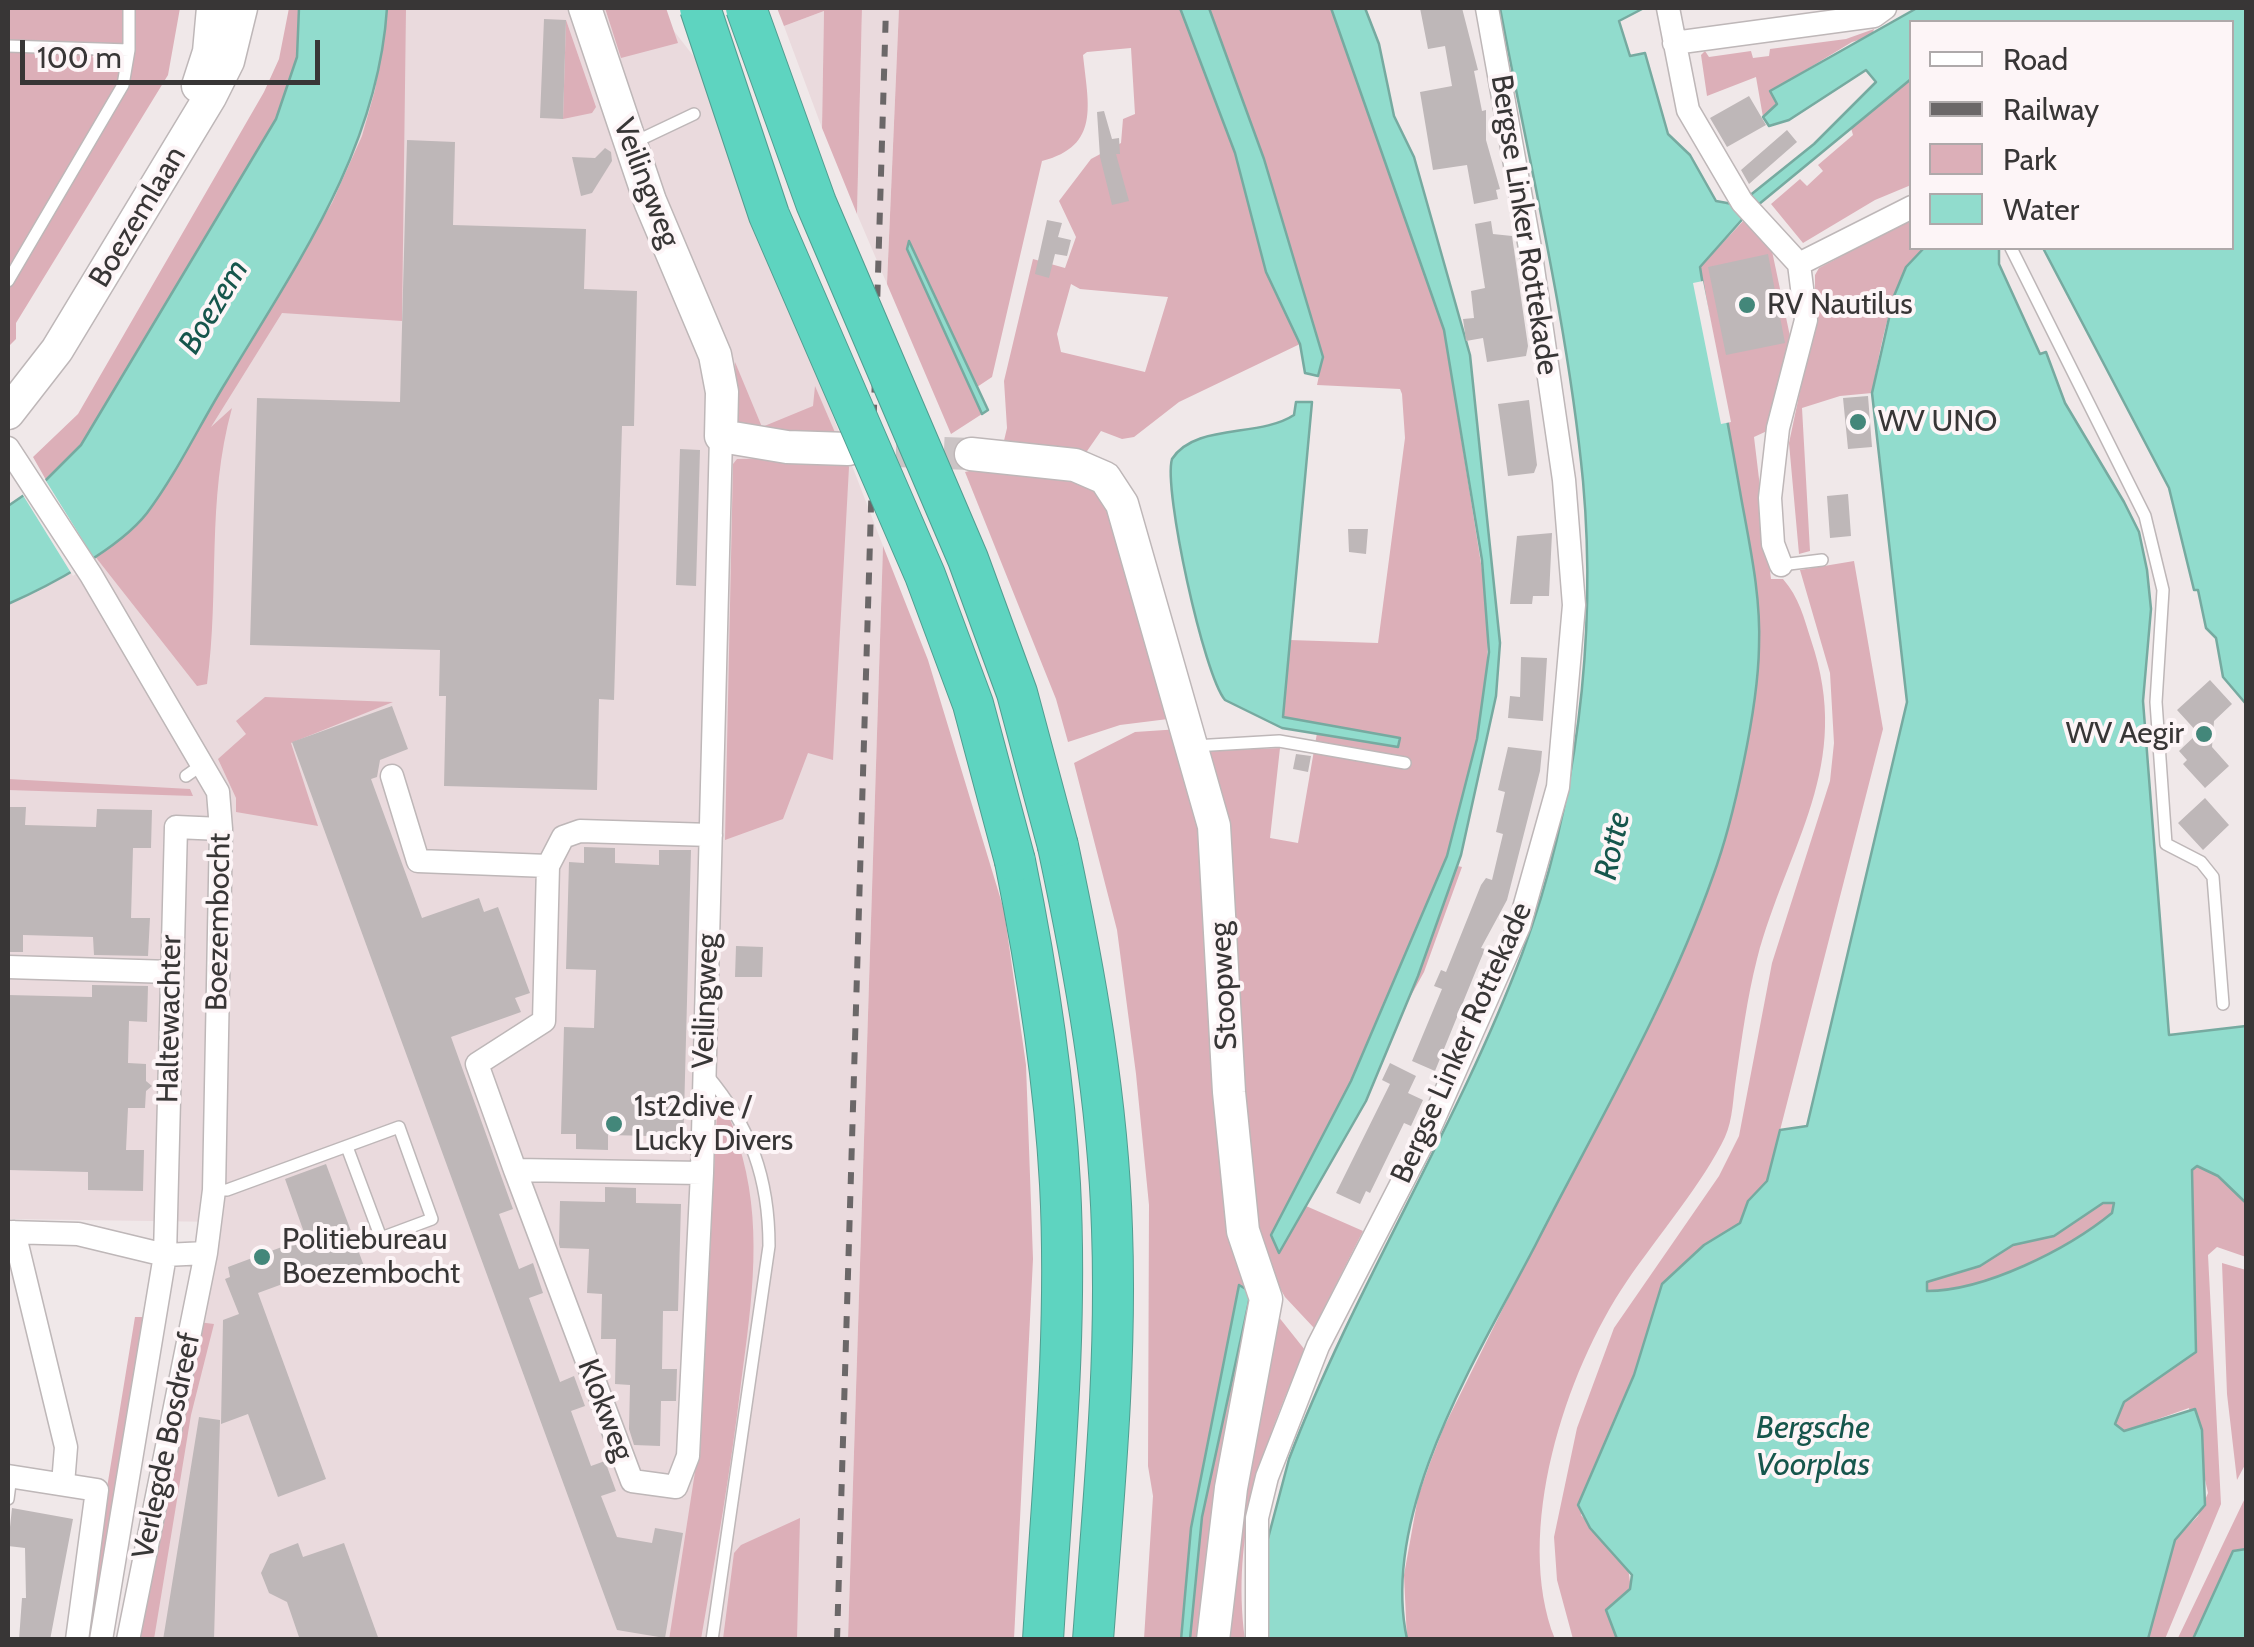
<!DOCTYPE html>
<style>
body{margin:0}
#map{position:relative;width:2254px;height:1647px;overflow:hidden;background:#f0e8e9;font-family:Cabin,sans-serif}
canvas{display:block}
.frame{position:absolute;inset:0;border:10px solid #383636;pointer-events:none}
.legend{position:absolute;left:1909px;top:20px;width:325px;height:230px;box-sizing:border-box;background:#fdf5f7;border:2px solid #aea9aa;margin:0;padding:12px 18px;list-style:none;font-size:30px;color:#383636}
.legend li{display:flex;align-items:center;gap:20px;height:50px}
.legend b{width:50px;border:2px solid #aea9aa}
.scale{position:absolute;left:20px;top:40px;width:300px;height:45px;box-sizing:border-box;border:5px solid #383636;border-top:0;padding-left:12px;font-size:30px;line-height:35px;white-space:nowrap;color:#383636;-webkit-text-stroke:8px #fdf5f7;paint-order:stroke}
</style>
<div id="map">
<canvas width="2254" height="1647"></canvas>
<div class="frame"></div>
<ul class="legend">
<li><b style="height:12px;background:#fff"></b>Road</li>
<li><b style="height:12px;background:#6b6768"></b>Railway</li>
<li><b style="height:28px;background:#dcafb8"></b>Park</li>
<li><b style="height:28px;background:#91dccd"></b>Water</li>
</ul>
<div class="scale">100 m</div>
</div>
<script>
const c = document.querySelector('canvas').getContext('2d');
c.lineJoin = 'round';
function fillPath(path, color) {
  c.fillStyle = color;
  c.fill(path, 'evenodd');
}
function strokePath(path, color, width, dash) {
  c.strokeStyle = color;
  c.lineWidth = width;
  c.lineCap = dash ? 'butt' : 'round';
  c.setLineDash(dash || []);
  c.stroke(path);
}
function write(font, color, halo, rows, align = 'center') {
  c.font = font + ' Cabin,sans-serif';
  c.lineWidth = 8;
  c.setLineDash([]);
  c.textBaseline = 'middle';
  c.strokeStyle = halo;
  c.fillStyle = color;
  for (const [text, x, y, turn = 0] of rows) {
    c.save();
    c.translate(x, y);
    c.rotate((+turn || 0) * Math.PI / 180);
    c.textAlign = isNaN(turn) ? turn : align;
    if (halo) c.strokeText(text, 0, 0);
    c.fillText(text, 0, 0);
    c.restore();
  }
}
fillPath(new Path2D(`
 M348,8h308l39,50 188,488 -35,1093h-705l79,-417 -214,-3v-668l13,-6z
 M862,8h37l-12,276 -30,-70z
 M824,11l-2,117 -38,-102z`), '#eadadd');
fillPath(new Path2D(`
 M8,8h172l-12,67 -152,248v16l-8,8z
 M289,8h10l-2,49 -21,62 -195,326 -35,35 -13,-23 45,-43 186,-322 15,-33z
 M387,8h19l-4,313 -120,-8 -71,114 21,-19c-26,94 -12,181 -25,276l-10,2 -103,-131 52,-41 186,-311 30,-67 13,-46z
 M605,8h61l12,35 -57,15z
 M777,8h85l-5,206 -35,-86 2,-117 -40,15z
 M899,8h281l55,145 31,119 34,72 -121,58 -45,35 -12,2 -21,-8 -16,23 -82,-9 4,-17 -3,-47 29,-122 32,9 11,-31 -17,-36 32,-42 30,-16 2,-24 12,-5 -4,-66 -44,4 -4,3c5,49 18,91 -41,106l-50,216 -15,10 -69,-144 -1,6 75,165 -31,20 -64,-150zM1071,284l9,5 88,8 -23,75 -84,-20 -4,-18z
 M1209,8h122l113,322 44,278c2,83 -12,178 -44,255l18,4 -38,105 -127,230 66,29 -49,97 -29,-31 -27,-47 -53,-499 75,-3 -10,90 28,5 19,-110 80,13 2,-8 -116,-20 7,-78 88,3 27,-205 -3,-44 -2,-5 -83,-4 6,-28 -59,-198z
 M566,20l30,87 -4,6 -29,6z
 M1874,29l-2,7 -20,6 -81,49 7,13 -15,13 -7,-40 -49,19 -6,-41 4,-4 4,6 42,-6 2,7 16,-2 1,-7 76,-10z
 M1911,79v106l-36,15 -72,43 -32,-39 29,-25 7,7 16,-15 -5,-6 35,-30 -2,-7z
 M1747,217l25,34 19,90 -24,90 -13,6 17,142h12c16,18 21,39 28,61 43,126 -23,203 -54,319 -10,39 -15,79 -21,119 -3,19 -3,42 -11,59 -20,43 -70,103 -98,144 -62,91 -114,252 -72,358l-148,1 -3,-65 14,-78 12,-34 14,-36 245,-493 25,-60 32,-133 9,-164 -55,-310z
 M1911,219l1,29h12c-35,38 -42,95 -52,145l-32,3 -38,12 8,143 -11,3 -10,-111 26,-123v-45l4,-7z
 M735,362l27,65 51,-21 2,-20 25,58 -103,-21z
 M845,457l4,10 -16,293 -25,-7 -25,66 -58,21 8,-376 4,-5z
 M986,467l69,6 47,20 74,225 -56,7 -52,17 -12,-43 -91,-227z
 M883,546l45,114 76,250 22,155 7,194 -19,380h-166z
 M1854,561l29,168 -116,452 -27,42 -36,22 -42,39 -16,57 -65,174 47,52 3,22 -25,22 11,28h-44l-16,-59 -3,-43 23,-109 37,-100 105,-152 20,-40 33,-173 58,-182 4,-38 -4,-70 -30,-103z
 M265,697l128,5 -102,41 27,83 -82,-14v-14l-18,-39 28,-25 -10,-13z
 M1180,729l10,32 70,529 -52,349h-18l12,-122 49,-225 -12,-6 -48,242 -10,111h-37l9,-143 -5,-30 1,-261 -13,-131 -19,-144 -43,-167 61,-31z
 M8,779l182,10 3,7 -185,-6z
 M722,1108c9,9 12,22 16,34 26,80 14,159 3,241 -10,86 -25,171 -40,256l-32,1 32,-207 16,-322z
 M2197,1166l21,10 28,27v54l-29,-10 -9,8 13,249 -56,135h-17l27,-99 23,-24 10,-23 -19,-85 -65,23 -9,-6 9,-23 72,-50 -7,-157 3,-25z
 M2103,1203h11l-2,10c-49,40 -121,75 -185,79v-10l40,-12 46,-25 41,-9z
 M2222,1263l24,7v193l-9,17 -10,-86z
 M1274,1311l31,39c-42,95 -74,184 -60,289l-29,1z
 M135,1317h10l-49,322 -14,1z
 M198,1322l16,2 -23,91 -37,224 -17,1z
 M2246,1496v53l-13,2 -40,88 -16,1z
 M800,1518l-3,121h-74l11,-86 7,-8z`), '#dcafb8');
const water = new Path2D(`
 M299,8h88c-9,141 -90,256 -161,374 -26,42 -49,91 -79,131 -28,36 -98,73 -139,91v-98l38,-26 35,-35 195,-326 21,-62z
 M1180,8h29l55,151 59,198 -5,19 -13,-3 -5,-29 -34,-72 -31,-119z
 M1331,8h34l14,36 15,72 20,41 56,198 30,288 -4,53 -35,159 -43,121 -52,125 -87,152 -8,-18 80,-154 96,-225 30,-117 12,-87 -7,-92 -38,-230z
 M1500,8h144l-25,13 11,35 15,-3 23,81 22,21 26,46 22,4 76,-61 62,-62 -10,-12 -77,50 -20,6 -6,-9 14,-13 -7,-13 147,-83h329v696l-23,-27 -7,-39 -10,-10 -8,-38h-4l-25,-102 -126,-240h189v-226h-320l-1,57 -164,135 -47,53c12,77 28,154 41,230 9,50 20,99 18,150 -1,61 -25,172 -46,229 -45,128 -116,248 -177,368 -57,110 -157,267 -129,395l-140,1 -1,-94 23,-87c66,-173 168,-332 233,-505 55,-148 75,-317 61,-473 -15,-156 -54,-319 -83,-473z
 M909,241l79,169 -6,4 -75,-165z
 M1924,248h75v16l41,90 6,-2 19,51 59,99 15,30 8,38 4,39 -8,92 26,334 77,-9v177l-28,-27 -21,-10 -5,4 4,182 -72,50 -9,22 9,7 71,-22 7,21 3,75 -30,35 -27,99h-531l-11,-29 24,-21 2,-14 -42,-47 -12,-23 56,-130 28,-91 42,-39 36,-22 8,-22 19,-20 13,-51 27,-4 100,-424 -35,-309 22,-97 12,-29zM2103,1203h11l-2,10c-44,36 -127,78 -185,78v-9l53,-16 33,-21 41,-9z
 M1296,402h16l-29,315 117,21 -2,9 -116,-19 -57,-28c-21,-24 -62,-211 -53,-241 23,-36 87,-21 122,-44z
 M1239,1285l12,7 -49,225 -12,122 -9,1 10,-112z
 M2246,1549v90h-53l40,-88z`);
fillPath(water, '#91dccd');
strokePath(water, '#76aaa0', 2.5);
fillPath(new Path2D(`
 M1703,281l28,141 -10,2 -28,-141z
 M43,476l52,84 -22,16 -52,-84z`), '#f0e8e9');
fillPath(new Path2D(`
 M1420,8h42l16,62 -4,1 8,40 4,-1v30l14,49 -4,1 2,9 -24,5 -7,-39 -34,5 -13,-78 32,-6 -7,-40 -17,3z
 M544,19l22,1 -3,99 -23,-1z
 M1749,96l17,29 -39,22 -17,-29z
 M1104,111l8,28 7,-1 1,16h-4l13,47 -17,4 -12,-48 -3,-45z
 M1787,130l10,12 -48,42 -8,-14z
 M407,140l48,2 -2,83 133,4 -2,60 53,2 -3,135h-12l-8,274 -15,-1 -2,91 -153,-4 2,-90h-7l1,-46 -190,-5 7,-247 143,4z
 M605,148l6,4 1,9 -20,32 -11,3 -9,-39 23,1z
 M1047,220l15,3 -4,14 13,3 -4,16 -12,-2 -6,24 -14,-4z
 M1491,221l2,13 19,2 16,110 -2,10 -39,6 -4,-24 -17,3 -3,-22 11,-1 -3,-27 14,-3 -10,-64z
 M1768,254l17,89 -59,12 -18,-88z
 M1868,396l4,51 -24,2 -5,-51z
 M1529,400l8,65 -3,8 -26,3 -10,-72z
 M680,449l20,1 -4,136 -20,-1z
 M1848,494l3,42 -21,2 -3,-42z
 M1348,529h20l-2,25 -17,-2z
 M1552,533l-3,63h-16l-1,8h-22l7,-68z
 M1521,657l26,1 -4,63 -35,-3 2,-22 10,1z
 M2210,680l22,24 -18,17 -2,26 17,19 -24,22 -22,-24 4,-4 -8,-9 19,-18 -21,-23z
 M392,706l16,43 -28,11 -3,17 -6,2 51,139 57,-20 5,14 14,-5 32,86 -15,5 6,14 -70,25 62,172 -14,5 20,55 14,-6 10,30 -14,5 31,84 14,-6 11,30 -14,5 20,55 14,-5 11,30 -15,5 16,41 35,6 3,-15 28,5 -18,105 -48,-8 -325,-888z
 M1508,747l34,4 -2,20 -33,129 -26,48 4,1 -8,19 -42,103 -23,-10 30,-72 -8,-3 7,-16 5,2 35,-87 5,-7 6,2 11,-46 -7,-2 9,-40 -7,-2z
 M1296,754l15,2 -3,16 -15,-3z
 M2205,798l24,27 -26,25 -25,-27z
 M8,807h18l-1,18 71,2 1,-18 55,1 -1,38h-18l-2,70h19l-2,38 -54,-1 -1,-18 -70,-2v17h-15z
 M584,847l31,1v15l44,2v-15h32l-8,302 -32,-1v-15l-43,-1v15l-32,-1v-15h-15l3,-107 30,1 2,-58 -30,-1 3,-107 15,1z
 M736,946l27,1 -1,30h-27z
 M92,985l56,1 -1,36 -18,-1 -1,42 18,1v17l6,5 -6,5 -1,17h-17l-2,42h18l-1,41 -55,-1v-18l-80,-2v-175l84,2z
 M1390,1063l26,13 -8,17 15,7 -12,26 -7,-3 -34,70 -4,-2 -6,13 -24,-11 54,-109 -8,-4z
 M326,1164l38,102 -42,16 -4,-11 -60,22 68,186 -48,18 -30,-83 -27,10 2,-104 16,-6 -14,-35 5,-2 -2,-10 78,-29 -21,-59z
 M605,1187l31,1v15l45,1 -3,107h-15l-1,58h15l-1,32h-15l-1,45 -26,-1 -5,-16 1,-44 -15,-1 1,-45h-15l1,-45 -15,-1 2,-44 -29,-1 -1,-4 1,-43 45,1z
 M199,1417l21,3 -6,220h-51z
 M12,1508l61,11 -23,121h-31l3,-42h4l-1,-50 -17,-2z
 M298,1543l5,14 41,-14 35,97h-79l-13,-38 -18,-9 -8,-20 9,-19z`), '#beb7b8');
strokePath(new Path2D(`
 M848,449l123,5`), '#cbc4c5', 32, [32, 16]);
const lane = new Path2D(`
 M8,46l121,4v-42
 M635,142l59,-28
 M2011,248l134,268 18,74 -7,112 10,142 35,18 12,15 10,127
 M8,281l115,-196 6,-35
 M1781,565l41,-5
 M1194,746l85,-5 126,22
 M186,776l17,-12
 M707,1075c44,52 62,104 62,171l-57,394
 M214,1190h13l172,-63 33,92 -51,19 -34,-91
 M8,1499l3,-23`);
const street = new Path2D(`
 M1668,8l20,102 54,92 57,62
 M1674,43l200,-27 11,-8
 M1799,264l113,-57
 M8,448l83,127 127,217 3,37 -7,361 -8,63 -41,2 -87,-21 -70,-2
 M1781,565l-8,-21 -3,-46 8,-70 28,-108 -7,-56
 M392,776l26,85 130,5
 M711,835l-131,-4 -17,6 -15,29 -4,155 -67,43 38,106 187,3 19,-737
 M8,967l163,5
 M515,1170l117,311 44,6 12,-31 14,-283
 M14,1232l52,215 -3,37
 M8,1476l89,14 -20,150
 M101,1640l64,-385 11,-428 45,2
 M128,1640l78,-387
 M1257,1640v-122l10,-41 51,-131 110,-214 91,-206 39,-139 16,-182 -10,-125 -34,-232 -43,-240`);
const secondary = new Path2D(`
 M585,8l65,193 65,154 7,37 -1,44 66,11 61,2
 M198,86l11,-34 4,-44
 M8,413l49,-63 153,-253 18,-36 13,-53
 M971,454l104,11 30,13 17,26 92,322 15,266 14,139 23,68 -35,189 -18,152`);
const highway = new Path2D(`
 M1058,846c27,126 50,254 54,383 5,137 -9,274 -19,411
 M1015,861c22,108 39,214 45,323 8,152 -8,304 -17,456`);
strokePath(lane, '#beb7b8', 14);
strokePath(street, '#beb7b8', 25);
strokePath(secondary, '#beb7b8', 35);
strokePath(highway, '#519d90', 42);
strokePath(lane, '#fff', 11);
strokePath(street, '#fff', 22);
strokePath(secondary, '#fff', 32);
strokePath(highway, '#5ed4c0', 40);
strokePath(new Path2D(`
 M837,1640l49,-1632`), '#6b6768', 6, [12, 12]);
const highwayBridge = new Path2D(`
 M700,8l69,207 156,360 48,129 42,157
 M746,8l70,195 152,356 49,134 41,153`);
strokePath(highwayBridge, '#519d90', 42, []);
strokePath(highwayBridge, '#5ed4c0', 40);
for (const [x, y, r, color] of [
 [1747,305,10,"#43877a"],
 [1858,422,10,"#43877a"],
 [2204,734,10,"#43877a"],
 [614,1124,10,"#43877a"],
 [262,1257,10,"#43877a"]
]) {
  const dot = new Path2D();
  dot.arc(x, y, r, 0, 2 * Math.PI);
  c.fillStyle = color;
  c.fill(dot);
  strokePath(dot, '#fdf5f7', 4);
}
write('30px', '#383636', '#fdf5f7', [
 ["Veilingweg",646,183,69],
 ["Boezemlaan",138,217,-59],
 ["Bergse Linker Rottekade",1524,225,81],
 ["Boezembocht",219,922,-89],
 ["Stoopweg",1224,986,-93],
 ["Veilingweg",706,1001,-88],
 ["Haltewachter",170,1019,-89],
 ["Bergse Linker Rottekade",1462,1043,-66],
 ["Klokweg",605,1410,69],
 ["Verlegde Bosdreef",167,1446,-78]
]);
write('30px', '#383636', '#fdf5f7', [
 ["RV Nautilus",1767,305],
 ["WV UNO",1878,422],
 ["WV Aegir",2184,734,"right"],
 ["1st2dive /",634,1107],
 ["Lucky Divers",634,1141],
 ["Politiebureau",282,1240],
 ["Boezembocht",282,1274]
], 'left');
write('italic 32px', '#16564c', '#fdf5f7', [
 ["Boezem",214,307,-59],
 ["Rotte",1613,846,-78],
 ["Bergsche",1813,1429],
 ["Voorplas",1813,1466]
]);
</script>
